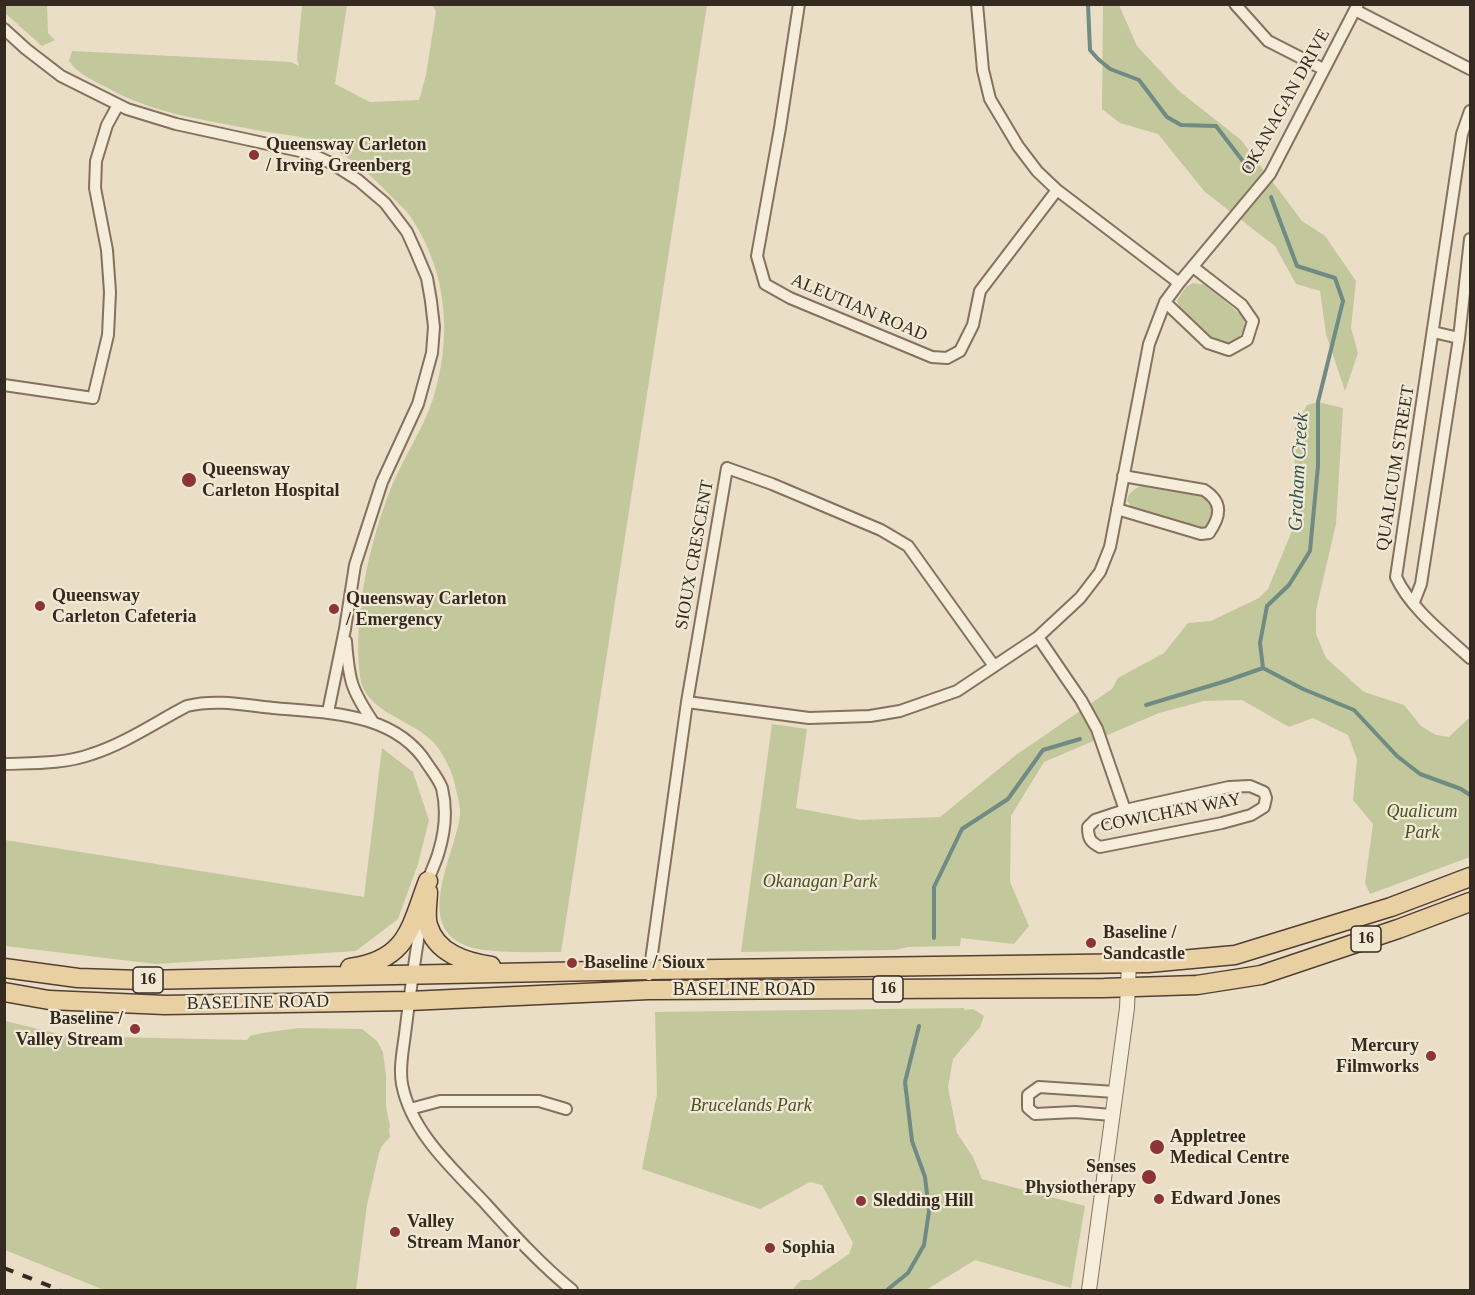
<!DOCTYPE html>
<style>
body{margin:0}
#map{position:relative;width:1475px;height:1295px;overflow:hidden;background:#eadec7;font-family:"Times New Roman",serif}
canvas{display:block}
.frame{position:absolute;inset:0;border:6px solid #352a20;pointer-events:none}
</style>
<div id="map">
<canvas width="1475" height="1295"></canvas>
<div class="frame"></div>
</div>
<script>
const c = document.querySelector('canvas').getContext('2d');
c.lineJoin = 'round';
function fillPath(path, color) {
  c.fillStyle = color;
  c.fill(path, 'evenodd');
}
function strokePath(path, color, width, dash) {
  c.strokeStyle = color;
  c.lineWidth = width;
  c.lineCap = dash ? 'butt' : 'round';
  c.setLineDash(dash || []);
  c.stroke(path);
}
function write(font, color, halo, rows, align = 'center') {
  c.font = font + ' "Times New Roman",serif';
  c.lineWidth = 4.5;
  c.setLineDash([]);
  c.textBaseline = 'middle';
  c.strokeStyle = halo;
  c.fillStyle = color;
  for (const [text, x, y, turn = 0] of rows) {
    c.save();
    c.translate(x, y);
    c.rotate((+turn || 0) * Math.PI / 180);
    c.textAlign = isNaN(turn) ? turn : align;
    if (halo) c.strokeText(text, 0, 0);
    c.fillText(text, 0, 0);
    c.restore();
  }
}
fillPath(new Path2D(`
 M4,5h43l1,28 7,7 -13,6 -37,-33z
 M302,5h45l-12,79 35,18 49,-2 7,-25 10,-64 -4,-6h275l-146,947c-25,0 -52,1 -77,-2 -78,-11 -31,-88 -24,-134 1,-8 -2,-18 -4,-26 -2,-15 -11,-34 -21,-46 -22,-25 -70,-31 -75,-67 -7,-58 8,-129 29,-184 12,-32 33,-61 44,-94 19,-61 15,-125 -21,-180 -5,-9 -15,-16 -22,-24 -22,-23 -47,-45 -78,-55 -14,-4 -30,-6 -45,-8 -54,-11 -113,-17 -161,-45 -14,-7 -28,-13 -37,-26l3,-10 219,11 8,4 -2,-7z
 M1103,5h16l18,41 42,45 62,49 61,81 23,15 31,45 -5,47 7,25 -13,38 -19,-57 -6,-43 -24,-7 -21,-38 -70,-54 -47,-58 -38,-11 -18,-14z
 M1193,283l12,2 39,32 1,10 -10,17 -11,2 -10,-6 -34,-31 -3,-9 9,-13z
 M1318,402l25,6 -7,116 -20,86v24l10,24 38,34 40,13 17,21 15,9 13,2 21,-20v140l-100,37 -5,-11 8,-59 -20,-24 4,-41 -9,-24 -35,-17 -24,9 -47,-27 -38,1 -45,12 -115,49 -33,54 -1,66 19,44 -15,18 -53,-6 -1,8 -52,1 -13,3 -154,2 31,-228 35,5 -11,79 63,12 81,-3 76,-62 96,-66 6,-11 46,-25 24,-30 23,-2 48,-23 9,-9 26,-63 1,-100 12,-21z
 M1140,486l66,11 10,12 -7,17 -7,3 -68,-19 -7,-9c1,-8 6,-11 13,-15z
 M382,748l31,24 16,48 -11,44 -20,55 -42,32 -200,13 -151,-18v-106l359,57z
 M964,1008v2l9,-1 11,7 -4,11 -27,32 -5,28 9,46 16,24 9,22 103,27 -14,82 -96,-28 -49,30h-134l9,-10h10l38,-26 4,-11 -31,-58 -12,-3 -50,27 -118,-40 15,-75 -2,-82z
 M5,1021l62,15 180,4 3,-4 12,-3 37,-5 63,1 15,12 6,11 3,24v31l4,19 -1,4 1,7 -8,9 -3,7 -12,52 -11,85h-252l-99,-40z`), '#c3c79c');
strokePath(new Path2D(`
 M1088,4l2,46 8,9 12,10 29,11 28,37 14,8 35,1 36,47
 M1271,197l26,69 38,12 8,23 -25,101v64l-8,85 -21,34 -22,21 -7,37 3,25 40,21 51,21 43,46 23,18 41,15 9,6
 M1146,705l80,-24 37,-13
 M934,938v-51l28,-58 46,-30 35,-49 37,-11
 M887,1290l21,-17 16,-28 5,-34 -4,-34 -13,-36 -7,-59 14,-56`), '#6f8b83', 4);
const minor = new Path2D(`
 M799,4l-19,124 -23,128 8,28 25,14 142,59 15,1 13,-7 13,-26 7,-34 77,-101
 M977,4l6,66 7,29 28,47 19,25 20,19 122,93
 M1235,4l33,37 55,28
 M1355,10l115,59
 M4,29l22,20 35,27 66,33 49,15 133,29 22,10 27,17 27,23 22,29 9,20 11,26 4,23 3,26 -2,26 -14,51 -36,78 -27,83 -10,64 -17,83
 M1470,111l-8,23 -66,443c14,31 49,58 74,81
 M1165,302l43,41 21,7 18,-10 6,-19 -11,-16 -49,-38
 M1433,332l26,6
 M4,385l89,13 15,-63 2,-43 -3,-42 -12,-62 1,-27 11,-36 11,-20
 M1117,509l84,25 8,-1c12,-17 14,-31 -5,-43l-81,-14
 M1414,602l7,-18 38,-246 11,-99
 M1038,637l43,63 16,29 28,81
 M346,641c3,40 5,48 27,81
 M687,702l122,16 61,-2 30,-5 57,-20 81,-54 42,-39 20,-26 10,-25 39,-203 16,-42 14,-19 91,-109 88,-170
 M4,764c29,-1 61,0 88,-10 34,-11 64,-32 95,-48 29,-7 57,-1 86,2 55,5 123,4 155,57 5,7 11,15 14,23 5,21 3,43 -3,63 -3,12 -10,23 -12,35
 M1250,786l14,6 2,6 -2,9 -13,8 -29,8 -122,24c-10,-5 -12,-9 -12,-20l7,-7 30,-10 104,-23z
 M422,916c-7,39 -12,78 -17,118 -2,16 -6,34 -3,50 9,48 51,85 83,119 28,31 55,61 87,87
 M649,975l38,-273 40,-234 45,16 109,46 27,16 86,120
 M410,1109l30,-8h99l27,8
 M1112,1115l-37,-3 -40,2 -7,-6v-13l11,-8 76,5`);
const tertiary = new Path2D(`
 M1089,1290l38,-282 2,-45`);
const primary = new Path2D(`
 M428,892c0,9 -3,23 0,33 8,28 37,37 63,41
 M4,968l74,10 63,2 508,-10 499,-7 87,-8 156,-48 79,-30
 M350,968c58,-8 60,-40 78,-87
 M4,992l45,8 116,5 244,-4 239,-11 456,-2 93,-3 64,-10 137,-46 72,-27`);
strokePath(minor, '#84715e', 14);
strokePath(tertiary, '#84715e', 16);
strokePath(primary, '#523f32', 21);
strokePath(minor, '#f5ecd9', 10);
strokePath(tertiary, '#f5ecd9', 14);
strokePath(primary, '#e9d0a3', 18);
strokePath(new Path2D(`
 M4,1268l56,22`), '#352a20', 4, [10, 10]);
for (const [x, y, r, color] of [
 [254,155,6,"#8d3438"],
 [189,480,8,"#8d3438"],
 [40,606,6,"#8d3438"],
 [334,609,6,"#8d3438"],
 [1091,943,6,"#8d3438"],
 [572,963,6,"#8d3438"],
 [135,1029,6,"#8d3438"],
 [1431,1056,6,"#8d3438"],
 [1157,1147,8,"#8d3438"],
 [1149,1177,8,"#8d3438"],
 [1159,1199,6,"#8d3438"],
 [861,1201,6,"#8d3438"],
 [395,1232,6,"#8d3438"],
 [770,1248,6,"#8d3438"]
]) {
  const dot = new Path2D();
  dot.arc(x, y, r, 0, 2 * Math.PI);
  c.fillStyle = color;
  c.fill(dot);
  strokePath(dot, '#f2e9d5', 2);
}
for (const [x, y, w] of [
 [1366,939,30],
 [148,980,30],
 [888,989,30]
]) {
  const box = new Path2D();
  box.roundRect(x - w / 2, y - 13, w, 26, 4.5);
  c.fillStyle = '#f2e9d5';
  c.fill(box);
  strokePath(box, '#352a20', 1.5);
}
write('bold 16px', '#352a20', null, [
 ["16",1366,939],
 ["16",148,980],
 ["16",888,989]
]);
write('18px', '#352a20', '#f2e9d5', [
 ["OKANAGAN DRIVE",1286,102,-61],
 ["ALEUTIAN ROAD",859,308,23],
 ["QUALICUM STREET",1396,468,-81],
 ["SIOUX CRESCENT",695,555,-80],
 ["COWICHAN WAY",1171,813,-11],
 ["BASELINE ROAD",744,990],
 ["BASELINE ROAD",258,1003,-1]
]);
write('bold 18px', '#352a20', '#f2e9d5', [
 ["Queensway Carleton",266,145],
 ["/ Irving Greenberg",266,166],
 ["Queensway",202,470],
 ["Carleton Hospital",202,491],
 ["Queensway",52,596],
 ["Carleton Cafeteria",52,617],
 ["Queensway Carleton",346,599],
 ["/ Emergency",346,620],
 ["Baseline /",1103,933],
 ["Sandcastle",1103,954],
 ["Baseline / Sioux",584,963],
 ["Baseline /",123,1019,"right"],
 ["Valley Stream",123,1040,"right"],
 ["Mercury",1419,1046,"right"],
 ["Filmworks",1419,1067,"right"],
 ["Appletree",1170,1137],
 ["Medical Centre",1170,1158],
 ["Senses",1136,1167,"right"],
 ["Physiotherapy",1136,1188,"right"],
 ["Edward Jones",1171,1199],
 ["Sledding Hill",873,1201],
 ["Valley",407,1222],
 ["Stream Manor",407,1243],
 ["Sophia",782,1248]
], 'left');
write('italic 18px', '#475029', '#f2e9d5', [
 ["Qualicum",1422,812],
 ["Park",1422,833],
 ["Okanagan Park",820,882],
 ["Brucelands Park",751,1106]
]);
write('italic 20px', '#315450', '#f2e9d5', [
 ["Graham Creek",1299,472,-87]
]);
</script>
